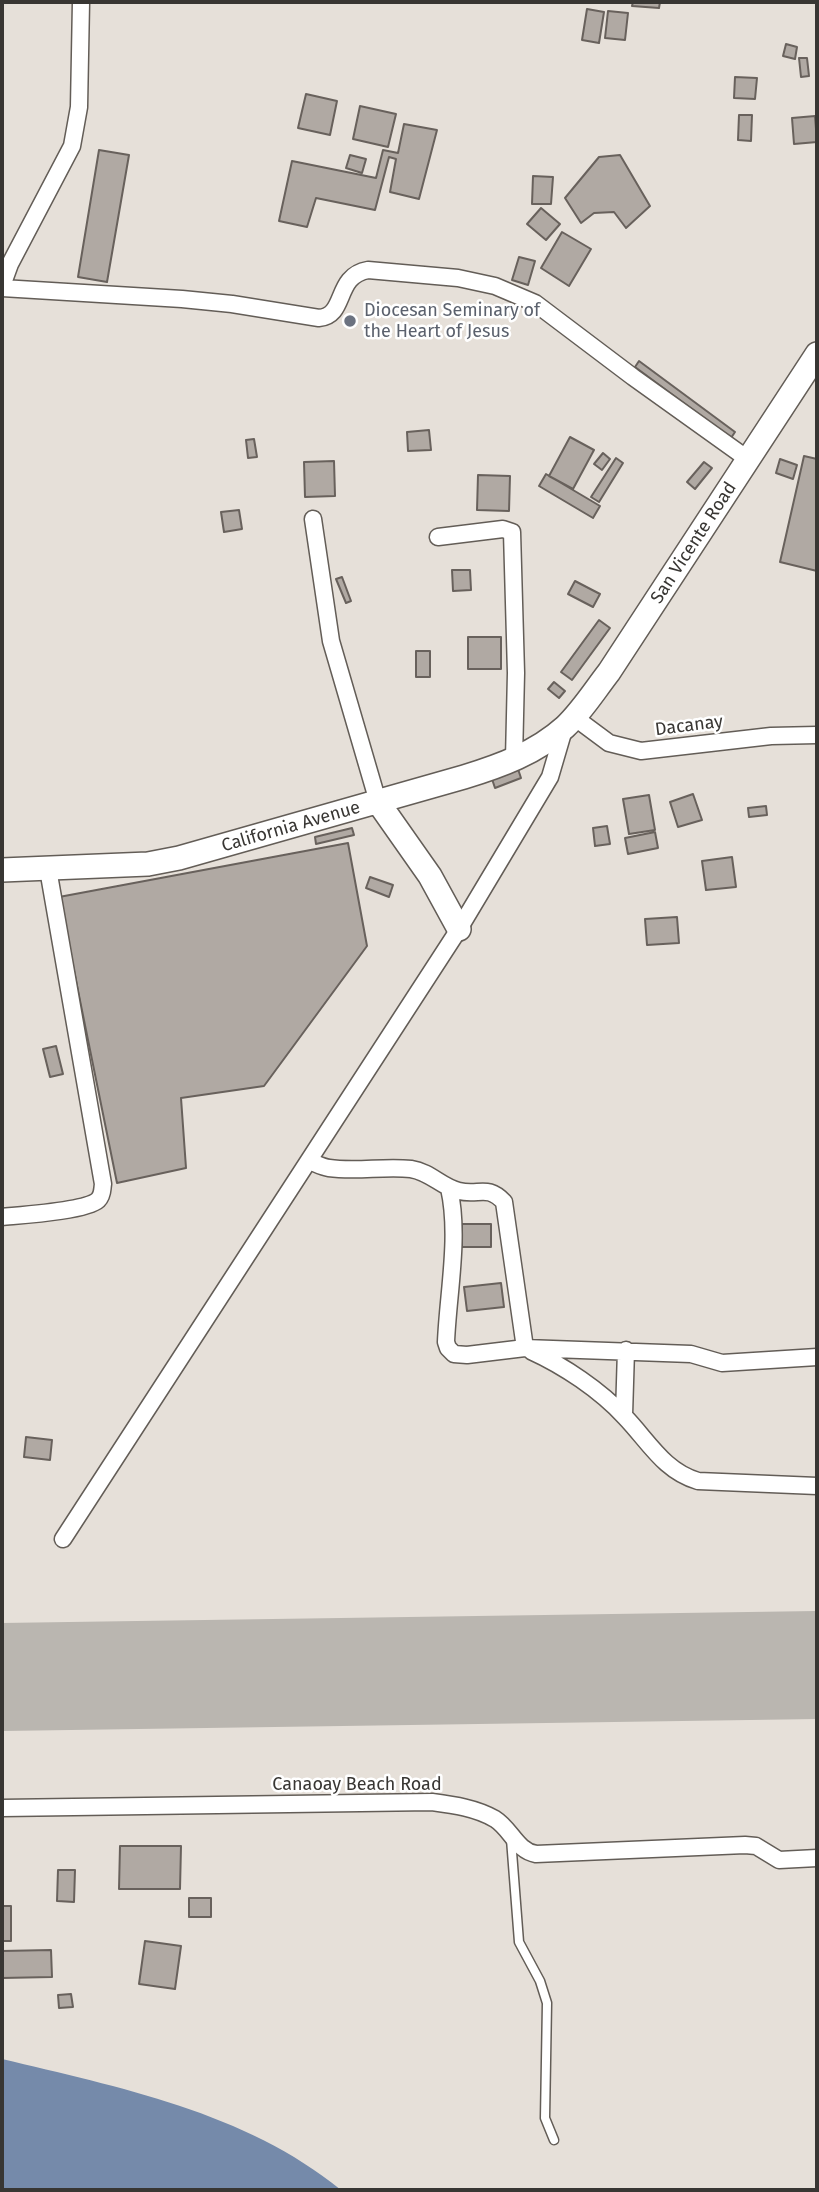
<!DOCTYPE html>
<style>
body{margin:0}
#map{position:relative;width:819px;height:2192px;overflow:hidden;background:#e6e0d9;font-family:"Fira Sans",sans-serif}
canvas{display:block}
.frame{position:absolute;inset:0;border:4px solid #383633;pointer-events:none}
</style>
<div id="map">
<canvas width="819" height="2192"></canvas>
<div class="frame"></div>
</div>
<script>
const c = document.querySelector('canvas').getContext('2d');
c.lineJoin = 'round';
function fillPath(path, color) {
  c.fillStyle = color;
  c.fill(path, 'evenodd');
}
function strokePath(path, color, width, dash) {
  c.strokeStyle = color;
  c.lineWidth = width;
  c.lineCap = dash ? 'butt' : 'round';
  c.setLineDash(dash || []);
  c.stroke(path);
}
function write(font, color, halo, rows, align = 'center') {
  c.font = font + ' "Fira Sans",sans-serif';
  c.lineWidth = 5;
  c.setLineDash([]);
  c.textBaseline = 'middle';
  c.strokeStyle = halo;
  c.fillStyle = color;
  for (const [text, x, y, turn = 0] of rows) {
    c.save();
    c.translate(x, y);
    c.rotate((+turn || 0) * Math.PI / 180);
    c.textAlign = isNaN(turn) ? turn : align;
    if (halo) c.strokeText(text, 0, 0);
    c.fillText(text, 0, 0);
    c.restore();
  }
}
fillPath(new Path2D(`
 M2,2059c116,28 244,53 339,131h-339z`), '#758aaa');
strokePath(new Path2D(`
 M2,1677l815,-12`), '#bab6b0', 108);
const building = new Path2D(`
 M633,2h27l-1,6 -27,-2z
 M587,9l17,3 -5,31 -17,-3z
 M608,11l20,2 -3,27 -20,-2z
 M786,44l11,3 -2,12 -12,-3z
 M799,58h8l2,18 -8,1z
 M735,77l22,1 -2,21 -21,-1z
 M306,94l31,7 -7,34 -32,-7z
 M360,106l36,8 -8,33 -35,-8z
 M739,115h13l-1,26 -13,-1z
 M815,116l2,26 -23,2 -2,-26z
 M404,124l33,6 -18,69 -29,-7 6,-33 -7,-2 -14,53 -59,-12 -9,29 -28,-6 13,-60 84,17 7,-28 15,3z
 M99,150l30,5 -22,127 -29,-5z
 M350,155l16,4 -4,14 -16,-5z
 M620,155l30,51 -24,22 -12,-16 -20,1 -13,10 -16,-25 34,-41z
 M533,176l20,1 -2,27h-19z
 M541,208l19,16 -14,16 -19,-16z
 M562,232l29,17 -22,37 -28,-18z
 M519,257l16,4 -7,24 -16,-5z
 M639,361l96,71 -4,6 -96,-71z
 M429,430l2,20 -23,1 -1,-19z
 M570,437l24,13 -21,39 -24,-13z
 M254,439l3,18 -9,1 -2,-18z
 M603,453l7,6 -8,11 -8,-6z
 M804,456l13,3v112l-37,-9z
 M616,458l7,5 -24,39 -8,-5z
 M780,459l17,6 -4,14 -17,-6z
 M334,461l1,35 -30,1 -1,-35z
 M704,462l8,6 -17,21 -8,-7z
 M546,474l54,32 -7,12 -54,-32z
 M478,475l32,1 -1,35 -32,-1z
 M239,510l3,19 -18,3 -3,-20z
 M452,570h18l1,20 -18,1z
 M342,577l9,24 -5,2 -10,-24z
 M575,581l25,13 -7,13 -25,-13z
 M599,620l11,8 -38,52 -11,-8z
 M468,637h33v32h-33z
 M416,651h14v26h-14z
 M554,682l11,9 -6,7 -11,-9z
 M517,766l4,12 -26,10 -4,-12z
 M693,794l9,26 -24,7 -8,-25z
 M649,795l6,35 -26,4 -6,-35z
 M766,806l1,9 -18,2 -1,-9z
 M607,826l3,18 -15,2 -2,-18z
 M352,828l2,7 -38,9 -1,-7z
 M655,832l3,16 -30,6 -3,-16z
 M348,843l19,103 -103,140 -83,12 5,70 -69,15 -58,-286z
 M732,857l4,30 -30,3 -4,-29z
 M370,877l23,8 -4,12 -23,-9z
 M677,917l2,26 -32,2 -2,-26z
 M56,1046l7,28 -13,3 -7,-28z
 M462,1224h29v23h-29z
 M501,1283l3,24 -37,4 -3,-24z
 M26,1437l26,3 -2,20 -26,-3z
 M120,1846h61l-1,43h-61z
 M58,1870h17l-1,32 -17,-1z
 M189,1898h22v19h-22z
 M2,1906h9v35h-9z
 M145,1941l36,5 -6,43 -36,-5z
 M51,1950l1,27 -50,1v-27z
 M71,1994l2,13 -14,1 -1,-13z`);
fillPath(building, '#b0a9a3');
strokePath(building, '#68615c', 2);
const lane = new Path2D(`
 M511,1839l8,103 21,39 7,22 -2,115 9,22`);
const street = new Path2D(`
 M2,286l8,-22 62,-118 7,-39 2,-105
 M2,288l180,11 50,5 87,14c28,-2 15,-42 49,-48l90,8 37,8 40,17 98,74 116,83
 M313,519l18,122 47,161
 M438,537l65,-8 9,3 4,141 -2,86
 M574,717l35,26 32,8 130,-15 46,-1
 M309,1161c6,2 13,6 20,7 27,4 55,-2 82,1 20,3 30,18 48,22 20,5 28,-7 45,11l21,146
 M449,1188c11,48 -1,105 -3,154l2,6 6,6 13,1 58,-7 166,6 31,9 95,-6
 M2,1217c20,-2 84,-6 96,-17 5,-5 4,-10 5,-16l-55,-315
 M531,1351c33,15 69,39 94,66 24,25 39,54 73,64l119,5
 M624,1415l2,-65
 M63,1539l396,-610 91,-152 15,-51
 M2,1808l430,-6c22,3 44,6 63,17 16,10 22,32 41,35l209,-9 11,1 23,14 38,-2`);
const secondary = new Path2D(`
 M378,802l52,74 29,53
 M2,870l146,-6 31,-6 285,-81c36,-11 72,-24 101,-50 17,-16 30,-37 44,-55l208,-318`);
strokePath(lane, '#635d57', 11);
strokePath(street, '#635d57', 19);
strokePath(secondary, '#635d57', 26);
strokePath(lane, '#fff', 8);
strokePath(street, '#fff', 16);
strokePath(secondary, '#fff', 23);
for (const [x, y, r, color] of [
 [350,321,7,"#6b7280"]
]) {
  const dot = new Path2D();
  dot.arc(x, y, r, 0, 2 * Math.PI);
  c.fillStyle = color;
  c.fill(dot);
  strokePath(dot, '#fff', 2.5);
}
write('18px', '#5b616d', '#fff', [
 ["Diocesan Seminary of",364,311],
 ["the Heart of Jesus",364,332]
], 'left');
write('18px', '#383633', '#fff', [
 ["San Vicente Road",694,543,-57],
 ["Dacanay",689,726,-7],
 ["California Avenue",291,827,-16],
 ["Canaoay Beach Road",357,1785]
]);
</script>
